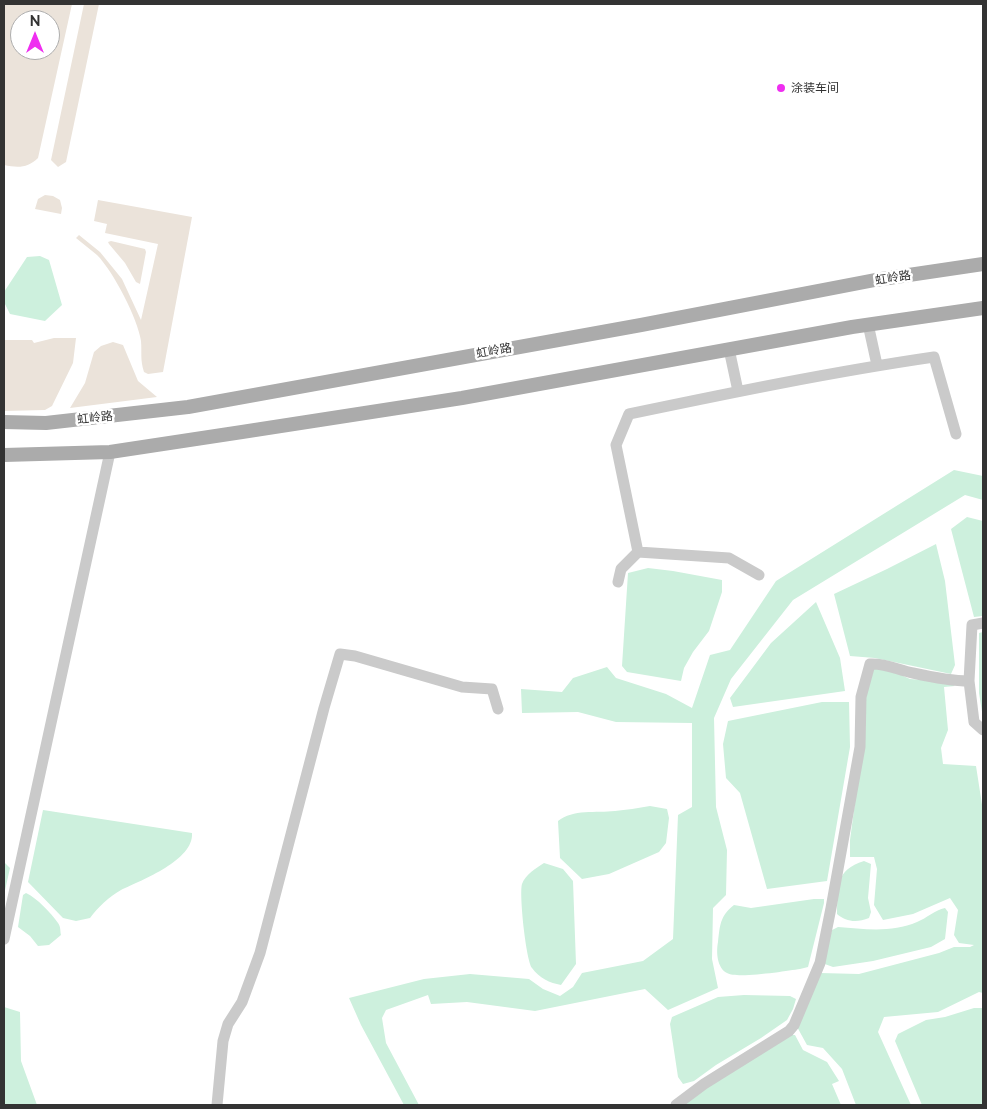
<!DOCTYPE html>
<meta charset="utf-8">
<style>
body{margin:0}
#map{position:relative;width:987px;height:1109px;overflow:hidden;background:#fff;font-family:Raleway,sans-serif}
canvas{display:block}
.frame{position:absolute;inset:0;border:5px solid #333;pointer-events:none}
.north{position:absolute;left:10px;top:10px;width:50px;height:50px;box-sizing:border-box;background:#fff;border:1px solid #adadad;border-radius:50%;rotate:0deg;font-size:14px;font-weight:700;line-height:20px;text-align:center;color:#333}
.north::after{content:'';display:block;margin:auto;width:18px;height:22px;background:#ef2ef0;clip-path:polygon(50% 0,100% 100%,50% 72%,0 100%)}
</style>
<div id="map">
<canvas width="987" height="1109"></canvas>
<div class="frame"></div>
<div class="north">N</div>
</div>
<script>
const c = document.querySelector('canvas').getContext('2d');
c.lineJoin = 'round';
function fillPath(path, color) {
  c.fillStyle = color;
  c.fill(path, 'evenodd');
}
function strokePath(path, color, width, dash) {
  c.strokeStyle = color;
  c.lineWidth = width;
  c.lineCap = dash ? 'butt' : 'round';
  c.setLineDash(dash || []);
  c.stroke(path);
}
function write(font, color, halo, rows, align = 'center') {
  c.font = font + ' Raleway,"Noto Sans SC",sans-serif';
  c.lineWidth = 5;
  c.setLineDash([]);
  c.textBaseline = 'middle';
  c.strokeStyle = halo;
  c.fillStyle = color;
  for (const [text, x, y, turn = 0] of rows) {
    c.save();
    c.translate(x, y);
    c.rotate((+turn || 0) * Math.PI / 180);
    c.textAlign = isNaN(turn) ? turn : align;
    if (halo) c.strokeText(text, 0, 0);
    c.fillText(text, 0, 0);
    c.restore();
  }
}
fillPath(new Path2D(`
 M4,4h68l-34,154c-10,10 -20,10 -34,7zM20,20h30v30h-30z
 M84,4h15l-33,158 -8,5 -7,-7z
 M45,195l8,1 7,4 2,8 -1,6 -26,-5 3,-10z
 M98,200l94,17 -29,155 -15,2 -4,-2c-4,-13 -2,-18 -3,-31 -3,-22 -28,-70 -44,-86 -7,-6 -14,-11 -21,-17l3,-3 21,17 22,27 19,41 17,-76 -53,-11 2,-9 -13,-3z
 M111,241l34,8 1,3 -6,32 -4,-2 -11,-19 -16,-19 -1,-2z
 M54,338h22l-3,25 -21,43 -7,4 -41,1v-71h28l2,3z
 M113,342l10,3 15,36 19,16 -87,11 15,-25 9,-31 7,-6z`), '#ebe3da');
fillPath(new Path2D(`
 M40,256l9,4 13,45 -17,16 -35,-7 -6,-12v-10l23,-35z
 M954,470l29,6v24l-18,-5 -172,105 -62,79 -17,39 2,89 11,43 -1,45 -13,13 -1,51 6,29 -50,22 -23,-21 -110,22 -68,-9 -36,2 -3,-9 -42,15 -4,8 4,25 33,62h-15l-43,-80 -12,-27 75,-19 46,-5 59,5 14,10 17,7 13,-9 9,-14 61,-12 30,-22 5,-124 14,-8v-84l-76,-1 -38,-10 -56,1 -1,-24 41,3 11,-14 34,-11 9,11 50,16 26,14 18,-53 20,-5 46,-69z
 M967,517l16,4v95l-9,1 -23,-88z
 M936,544l9,37 10,84 -4,9 -76,-16 -25,-2 -16,-62 53,-25z
 M648,568l25,3 49,9v12l-13,39 -16,21 -9,16 -3,13 -54,-9 -5,-6 6,-93z
 M816,602l24,56 5,33 -112,16 -3,-9 41,-55z
 M983,632v86l-4,-25v-60z
 M881,666l29,13 39,3 6,4 -11,1 4,43 -7,18 2,16 33,2 7,45v182l-4,-1 -41,20 -54,5 -6,15 33,73h-55l-14,-36 -19,-21 -16,-3 -11,-20 24,-52 39,1 80,-21 15,-6h16l4,-2 -15,-2 -5,-8 4,-25 -8,-12 -37,16 -30,6 -9,-15 3,-36 -3,-12h-24v-17l13,-98 1,-51 8,-22z
 M822,702h27l1,45 -23,134 -60,8 -27,-96 -14,-15 -3,-34 5,-23z
 M650,806l17,3 2,9 -3,25 -7,9 -50,22 -27,5 -22,-21 -2,-37c15,-12 38,-8 57,-10 11,-1 23,-3 35,-5z
 M43,810l149,23c2,27 -50,47 -71,57 -12,7 -23,17 -31,28l-14,3 -13,-3 -35,-36z
 M864,861l7,3 -3,34 3,14 -2,6c-12,5 -23,4 -32,-4 1,-27 -2,-44 27,-53z
 M4,862l6,6 -6,27z
 M544,863l19,6 10,12 3,83 -15,21c-11,-2 -22,-7 -29,-17 -6,-9 -13,-74 -10,-84 3,-9 14,-16 22,-21z
 M26,893c11,5 25,20 32,30 3,4 2,8 3,12l-12,10 -11,1 -8,-10 -12,-9 5,-32z
 M814,899h10v4l-16,64 -8,2c-14,2 -63,10 -73,4 -10,-5 -11,-21 -9,-31 2,-17 2,-26 16,-37l17,3z
 M945,908l3,4 -3,27 -14,8 -58,14 -40,6 -11,-4 10,-33 6,-3c26,2 54,6 79,-5 10,-4 18,-12 28,-14z
 M744,995l46,1 6,3 -3,10 -6,11 -26,18 -45,27 -22,16 -11,3 -5,-7 -8,-53 2,-7 46,-20z
 M4,1007l16,5 1,49 16,44h-33z
 M974,1008h9v97h-61l-27,-64 3,-7 28,-14 19,-3z
 M789,1035h6l8,15 24,12 12,19 -7,3 9,21h-162z`), '#cdf0dd');
strokePath(new Path2D(`
 M868,324l9,41
 M729,349l9,42
 M759,575l-30,-17 -91,-6 -22,-107 13,-31c101,-21 202,-42 305,-57l22,77
 M618,582l3,-13 17,-17
 M969,681l3,-56 11,-2
 M4,939l106,-487
 M217,1105l6,-64 5,-17 14,-22 18,-49 64,-245 16,-54 15,2 107,31 30,2 6,20
 M676,1105l28,-21 85,-53 5,-6 26,-62 11,-55 29,-161 1,-50 9,-33c16,-1 28,6 43,9 18,4 37,8 56,8l5,41 9,8`), '#cacaca', 11);
strokePath(new Path2D(`
 M4,422l42,1 142,-16 453,-82 234,-45 108,-16
 M4,455l106,-3 132,-20 220,-34 390,-71 131,-19`), '#ababab', 14);
for (const [x, y, r, color] of [
 [781,88,5,"#ef2ef0"]
]) {
  const dot = new Path2D();
  dot.arc(x, y, r, 0, 2 * Math.PI);
  c.fillStyle = color;
  c.fill(dot);
  strokePath(dot, '#fff', 2);
}
write('12px', '#333', '#fff', [
 ["涂装车间",791,88]
], 'left');
write('12px', '#333', '#fff', [
 ["虹岭路",893,278,-9],
 ["虹岭路",494,351,-10],
 ["虹岭路",95,418,-6]
]);
</script>
